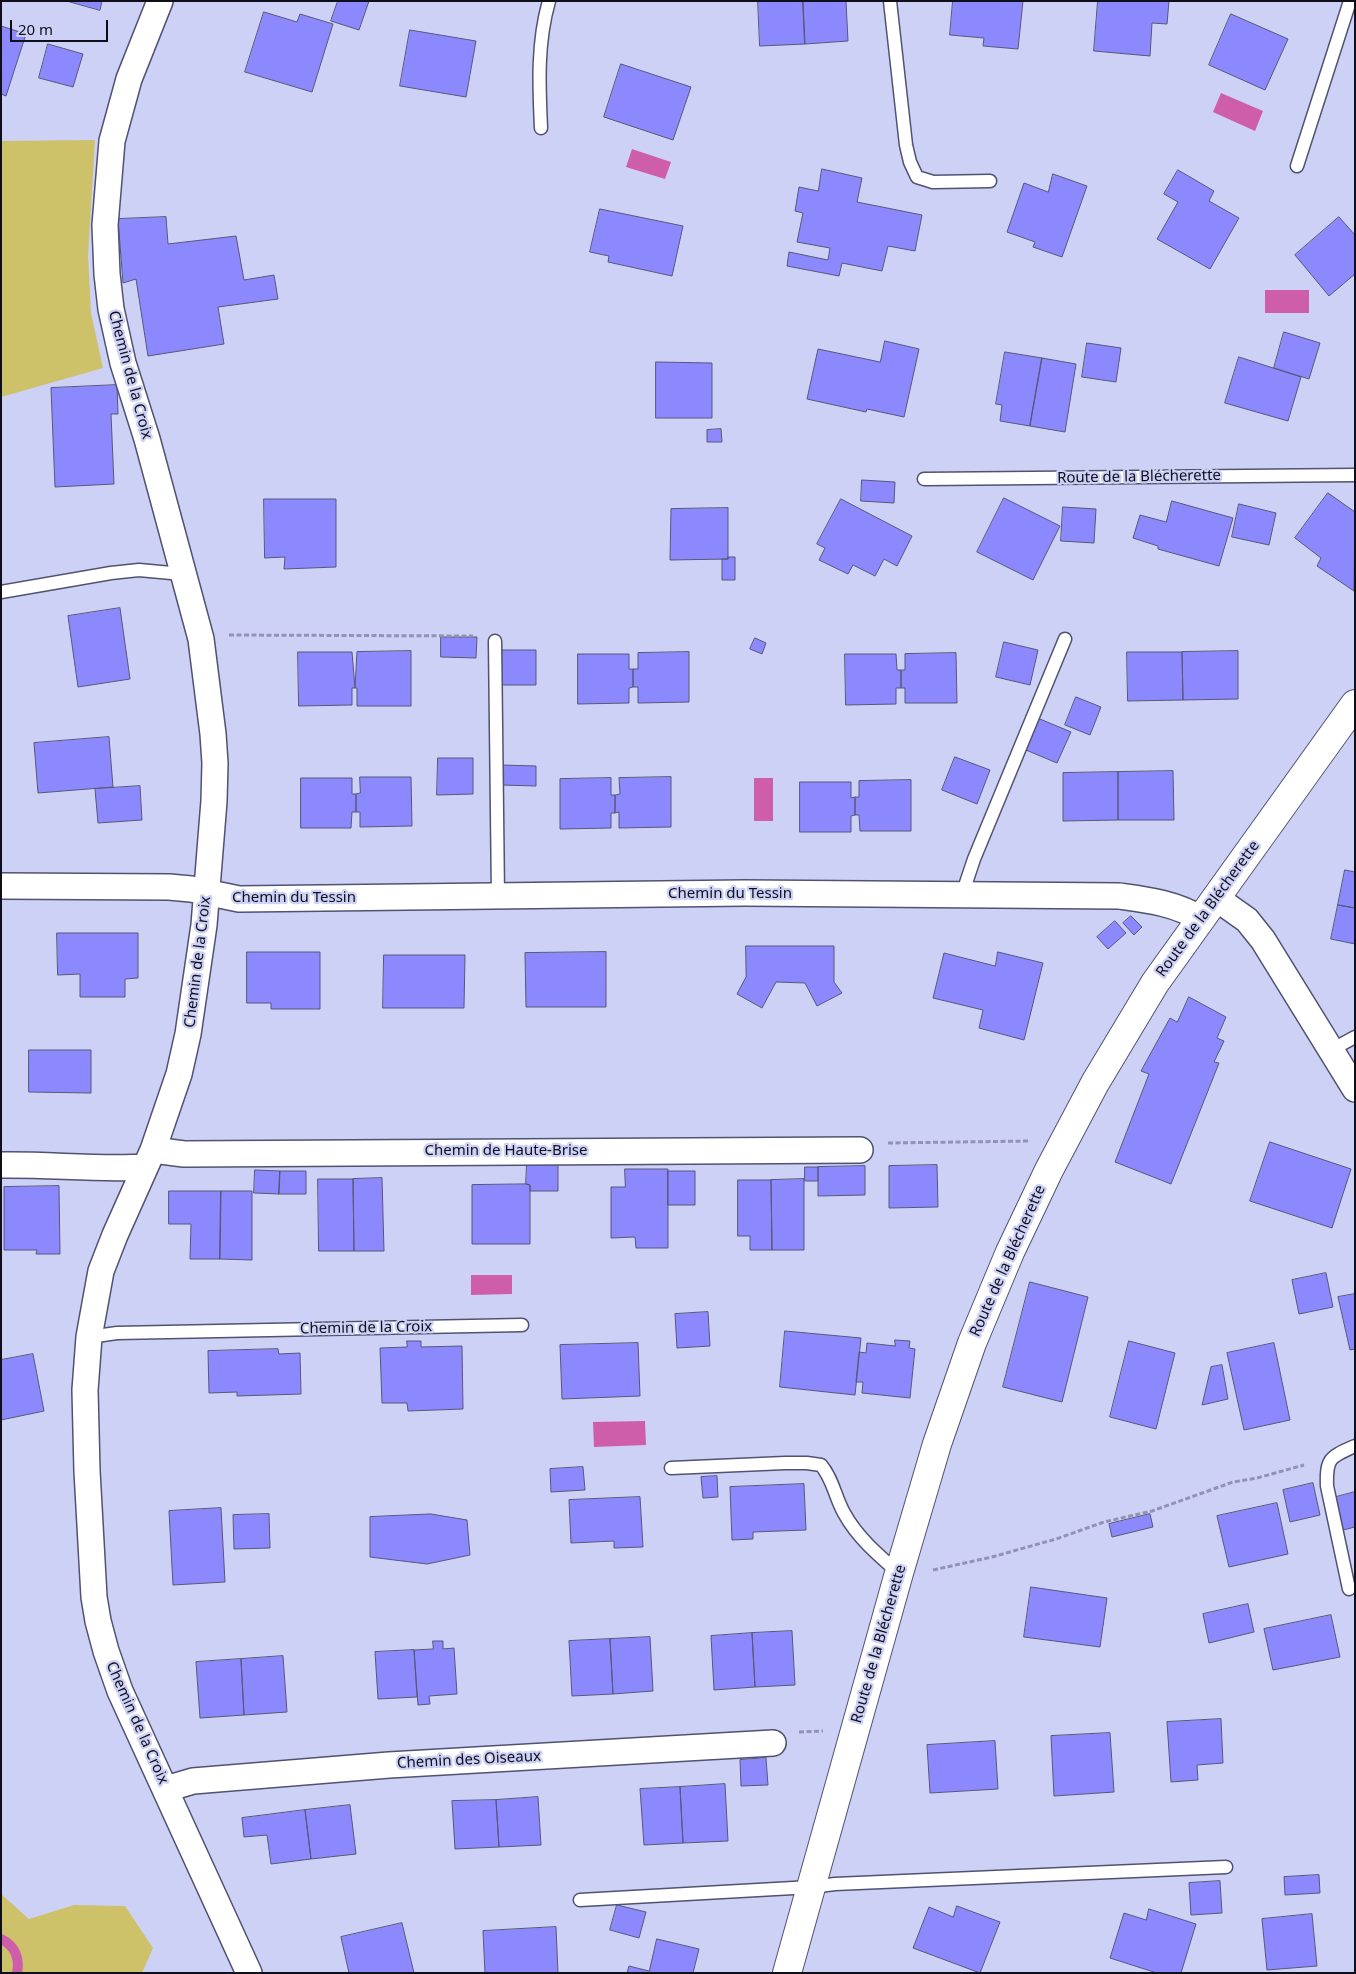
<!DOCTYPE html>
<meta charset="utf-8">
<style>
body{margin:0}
#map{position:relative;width:1356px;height:1974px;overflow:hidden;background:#ced1f6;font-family:"Noto Sans",sans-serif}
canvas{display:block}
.frame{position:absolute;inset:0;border:2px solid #0f0f1c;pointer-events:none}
.scale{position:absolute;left:10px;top:20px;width:98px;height:22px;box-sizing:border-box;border:2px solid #0f0f1c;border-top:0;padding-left:6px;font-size:15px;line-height:18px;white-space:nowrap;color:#0f0f1c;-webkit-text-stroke:4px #ced1f6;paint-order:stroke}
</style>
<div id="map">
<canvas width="1356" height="1974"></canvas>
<div class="frame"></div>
<div class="scale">20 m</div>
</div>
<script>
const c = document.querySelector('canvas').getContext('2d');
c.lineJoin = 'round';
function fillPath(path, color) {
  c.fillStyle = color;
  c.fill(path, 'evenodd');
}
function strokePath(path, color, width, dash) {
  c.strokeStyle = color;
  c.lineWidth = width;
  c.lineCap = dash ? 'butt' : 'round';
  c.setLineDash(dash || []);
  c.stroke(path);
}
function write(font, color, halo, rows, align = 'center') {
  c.font = font + ' "Noto Sans",sans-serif';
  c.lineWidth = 4.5;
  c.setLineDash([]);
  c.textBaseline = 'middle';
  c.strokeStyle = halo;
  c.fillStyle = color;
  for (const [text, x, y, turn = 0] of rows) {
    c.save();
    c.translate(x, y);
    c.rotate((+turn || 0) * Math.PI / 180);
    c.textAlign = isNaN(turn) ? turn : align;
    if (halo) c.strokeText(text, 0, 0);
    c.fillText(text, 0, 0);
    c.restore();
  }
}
fillPath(new Path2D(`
 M95,140l-7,116 3,57 12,55 -102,29v-256z
 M1,1894l28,25 45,-14 51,1 28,42 -11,25h-141z`), '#cdc169');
fillPath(new Path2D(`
 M1221,93l42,18 -8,20 -42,-19z
 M632,149l39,13 -6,17 -39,-12z
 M1265,290h44v23h-44z
 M754,778h19v43h-19z
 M471,1275h41v19l-41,1z
 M645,1421l1,24 -52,2 -1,-25z`), '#cf5eaa');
strokePath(new Path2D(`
 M1,1939c14,7 19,19 16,34`), '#cf5eaa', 10);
const building = new Path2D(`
 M67,1h35l-2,9z
 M338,1h31l-10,29 -28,-9z
 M758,1h45l2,43 -45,2z
 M803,1h43l2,40 -43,3z
 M953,1h70l-5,48 -35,-3 1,-8 -34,-3z
 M1098,1h71l-2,23 -15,-1 -2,33 -56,-5z
 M264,12l33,10 3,-8 33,10 -21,68 -67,-20z
 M1231,14l57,25 -23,51 -56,-25z
 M1,26l25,8 -20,62 -5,-2z
 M410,30l66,11 -10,56 -66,-11z
 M48,44l35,10 -10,33 -34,-9z
 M621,64l70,23 -18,53 -69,-23z
 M822,169l40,9 -5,24 65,13 -7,36 -27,-5 -6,25 -40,-8 -3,13 -52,-10 2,-14 39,8 2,-12 -33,-6 6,-29 -8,-2 4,-24 19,4z
 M1178,170l36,21 -5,10 30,17 -29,51 -53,-30 21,-37 -14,-8z
 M1053,174l34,12 -25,71 -29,-10 2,-5 -28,-10 17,-49 24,9z
 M600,209l83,17 -11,50 -64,-14 1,-6 -19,-4z
 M166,217l2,27 68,-8 8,44 30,-5 4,24 -60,8 6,37 -76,12 -12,-77 -13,4 -5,-64z
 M1339,217l16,18v39l-26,22 -34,-41z
 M1284,332l36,11 -11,36 -35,-11z
 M885,341l34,8 -15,68 -37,-8 -1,3 -59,-13 11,-50 62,13z
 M1087,343l34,5 -5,34 -34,-5z
 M1005,352l37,6 -12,68 -30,-5 2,-16 -6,-1z
 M1239,357l62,20 -13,44 -63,-18z
 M1042,358l34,6 -11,68 -35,-6z
 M656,362l56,1v55h-56z
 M117,385l1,29h-7l3,70 -59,3 -4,-99z
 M721,429l1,13h-15v-12z
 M862,480l33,2 -1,21 -33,-2z
 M1328,493l27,19 -1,79 -37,-25 4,-8 -26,-20z
 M1004,498l56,28 -27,54 -56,-28z
 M264,499h72v68l-52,2 1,-12 -20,1z
 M841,499l71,37 -15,30 -13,-7 -9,17 -22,-11 -5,9 -29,-14 6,-12 -8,-4z
 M1172,501l61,17 -14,48 -61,-17v-3l-25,-8 7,-23 26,7z
 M1239,504l37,9 -7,32 -37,-8z
 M1063,507l33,2 -2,34 -33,-2z
 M728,508v51l-58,1 1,-51z
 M728,557h7v23h-13v-21h6z
 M120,608l10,71 -52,8 -10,-71z
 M441,637h36l-1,21 -35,-1z
 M755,638l11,5 -4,11 -12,-5z
 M1004,642l34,8 -8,35 -34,-8z
 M502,650h34v35h-34z
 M411,651v55h-54v-18h-2l2,-36z
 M1238,651v48l-55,1 -1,-48z
 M298,652h54l3,36h-3v17l-53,1z
 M689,652v50l-51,1v-16h-5v-18h5v-16z
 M1127,652h55l1,48 -55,1z
 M956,653l1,50h-52v-15h-4v-18h4v-16z
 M578,654h51v15h4v18l-4,1v15l-51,1z
 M845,654h51l1,16h4v18h-5v16l-50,1z
 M1076,697l25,10 -11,28 -25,-10z
 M1040,719l31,13 -14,31 -31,-13z
 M109,737l4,50 -75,6 -4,-50z
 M955,757l35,13 -13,34 -35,-14z
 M438,758h35v36l-36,1z
 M501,765l35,1v20l-35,-1z
 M1173,771l1,49h-56v-48z
 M1118,772v48l-55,1v-48z
 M360,777h51l1,49 -52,1v-15h-4v-18l4,-1z
 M671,777v50l-52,1v-16l-4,1v-18l5,-1 -1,-16z
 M301,778h51v16h4v18h-4l-1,16h-50z
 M611,778v17h4v18h-4v15l-51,1v-50z
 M911,780v51h-51l-1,-16h-4v-18h4v-16z
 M800,782h51v16l4,-1v18l-4,1v16h-51z
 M140,786l2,34 -44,3 -3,-34z
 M1345,870l10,2v36l-17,-3z
 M1338,905l17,3v36l-24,-5z
 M1131,916l11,11 -8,8 -11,-12z
 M1115,921l11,12 -18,16 -11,-12z
 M57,933h81v45l-13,1v18h-45v-23l-22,1z
 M746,946h88v36l8,11 -25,13 -12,-23 -29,-1 -14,26 -25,-14 9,-17z
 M247,952h73v57h-49v-6h-24z
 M606,952v55h-80l-1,-54z
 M998,952l45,11 -19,77 -45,-12 4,-18 -50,-12 11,-45 51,13z
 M384,955h81l-1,53h-81z
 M1189,997l37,20 -9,21 7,3 -10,21 5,1 -48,121 -56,-22 34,-88 -8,-3 29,-53 7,4z
 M29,1050h62v43l-62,-1z
 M1270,1142l81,27 -19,59 -82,-27z
 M527,1164h31v27h-28v-6l-4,-1z
 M937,1165l1,42 -49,1v-42z
 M865,1166v29l-47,1v-29z
 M805,1167h13v14h-13z
 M625,1169h43v79h-32l-1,-11 -24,1v-51h14z
 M255,1170l25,1 -1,23 -25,-1z
 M280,1171h26v23h-27z
 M668,1171h27v34h-27z
 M382,1178l2,73h-30l-1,-72z
 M318,1179h35l1,72h-35z
 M804,1179v71h-32l-1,-70z
 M738,1180h33l1,70h-22v-14h-12z
 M526,1184l4,1v59h-58v-59z
 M59,1186l1,68h-24l1,-4h-33v-63z
 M169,1191h52l-1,68h-30l1,-35h-22z
 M221,1191h31v69l-32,-1z
 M1326,1273l7,34 -34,7 -7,-34z
 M1030,1282l58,15 -26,105 -59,-15z
 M1355,1294v55l-5,1 -12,-53z
 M708,1312l2,34 -33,2 -2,-34z
 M785,1331l76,7 -6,57 -75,-8z
 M895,1340l15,1 -1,7 6,1 -5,49 -48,-5 1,-11h-7l3,-30 7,1 1,-10 28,3z
 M407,1341h14v6l41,-1 1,63 -55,2 -1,-8h-25l-2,-55 27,-1z
 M1129,1341l46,12 -19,76 -46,-12z
 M638,1343l2,53 -78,3 -2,-54z
 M1274,1343l16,77 -46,10 -17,-77z
 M278,1349l1,5 21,-1 1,41 -64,2v-4l-28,1 -1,-42z
 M33,1354l11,57 -43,9v-60z
 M1222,1365l6,34 -26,6 9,-38z
 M583,1467l2,23 -34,2 -1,-23z
 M717,1476l1,21 -15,1 -2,-21z
 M1313,1483l7,32 -30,7 -7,-32z
 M804,1484l2,46 -53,2v7l-21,1 -2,-53z
 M1355,1492v35l-12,3 -7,-33z
 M640,1497l3,50 -29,1v-7l-43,2 -2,-43z
 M1277,1503l11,51 -59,13 -12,-51z
 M221,1508l4,74 -52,3 -4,-74z
 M269,1514l1,34 -36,1 -1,-34z
 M431,1514l36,6 3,35 -43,9 -57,-7v-40z
 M1150,1514l3,13 -41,10 -3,-13z
 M1031,1587l76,11 -7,49 -76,-10z
 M1248,1604l6,28 -45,11 -6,-29z
 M1331,1615l9,42 -67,13 -9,-41z
 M792,1631l3,54 -40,2 -3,-54z
 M752,1633l3,54 -41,3 -3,-54z
 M650,1637l3,54 -40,3 -3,-55z
 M610,1639l3,55 -41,2 -3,-55z
 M433,1641h10v8l11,-1 3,46 -28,2 1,8 -12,1 -4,-55 19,-1z
 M414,1650l3,47 -39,2 -3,-47z
 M283,1656l4,56 -43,3 -3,-56z
 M241,1659l3,56 -44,3 -4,-56z
 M1221,1719l2,44 -26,2 1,15 -27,2 -4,-60z
 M1110,1733l4,59 -60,4 -3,-60z
 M995,1741l3,48 -68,4 -3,-48z
 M766,1758l2,27 -27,1 -1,-26z
 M725,1784l3,57 -45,2 -3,-56z
 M680,1787l3,56 -39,2 -4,-56z
 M538,1797l3,48 -42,2 -3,-47z
 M496,1800l3,47 -44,2 -3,-48z
 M350,1805l6,49 -45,5 -6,-49z
 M305,1810l6,49 -40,5 -4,-29 -23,2 -2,-19z
 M1319,1875l1,18 -35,2 -1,-18z
 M1220,1881l2,32 -31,2 -2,-32z
 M617,1905l29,7 -7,26 -29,-8z
 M957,1906l43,16 -20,51 -67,-25 16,-41 24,10z
 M1149,1909l47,15 -15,49h-24l-47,-15 14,-45 22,7z
 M1312,1914l5,52 -50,4 -5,-51z
 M402,1923l12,50h-65l-8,-36z
 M556,1927l2,46h-73l-2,-42z
 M657,1939l42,10 -6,24h-66l2,-7 20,5z`);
fillPath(building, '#8b89fd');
strokePath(building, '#565878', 1);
const lane = new Path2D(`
 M890,1l16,144 4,17 7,15 16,5 57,-1
 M541,128c-2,-43 -4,-85 8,-127
 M1297,166l53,-165
 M924,479l431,-4
 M1,592l110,-19 28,-3 43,4
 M495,641l3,256
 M962,895l12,-36 91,-220
 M1331,1050l24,-13
 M89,1337l28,-4 405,-8
 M671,1468l114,-5h22l14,2c12,14 14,32 23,48 13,24 34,42 55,60
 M1349,1589l-22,-103c-1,-28 3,-29 28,-40
 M580,1900l231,-13 24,-3 391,-17`);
const street = new Path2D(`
 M160,1l-31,78 -17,62 -7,84 2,49 4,35 12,54 24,76 54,200 12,95 2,29 -1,38 -10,124 -16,109 -9,40 -26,76 -38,85 -14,36 -12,66 -4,53 2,81 7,126 4,24 8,30 14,40 129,282
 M1,886l168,1 22,2 48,10 506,-6 374,3c29,4 56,7 82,23
 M1216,898l31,22 16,20 92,149
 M153,1150l31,4 676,-4
 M1,1165c48,-1 96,5 144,2
 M166,1789l27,-8 196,-16 384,-22`);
const secondary = new Path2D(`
 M787,1973l112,-400 38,-129 35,-101 38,-91 39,-82 46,-87 60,-100 200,-279`);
strokePath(lane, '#505271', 15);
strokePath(street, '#505271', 28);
strokePath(secondary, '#505271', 30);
strokePath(new Path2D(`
 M229,635l244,1
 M888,1143l142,-2
 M933,1570l59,-13 64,-18 48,-17 48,-11 81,-29 24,-4 47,-13
 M799,1732l24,-1`), '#9193b1', 3, [5, 2.5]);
strokePath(lane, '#fff', 12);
strokePath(street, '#fff', 25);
strokePath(secondary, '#fff', 28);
write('15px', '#0f0f1c', '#ced1f6', [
 ["Chemin de la Croix",130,375,75],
 ["Route de la Blécherette",1139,477,-1],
 ["Chemin du Tessin",730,894],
 ["Chemin du Tessin",294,898],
 ["Route de la Blécherette",1208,909,-54],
 ["Chemin de la Croix",198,962,-83],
 ["Chemin de Haute-Brise",506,1151],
 ["Route de la Blécherette",1008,1261,-66],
 ["Chemin de la Croix",366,1328,-1],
 ["Route de la Blécherette",879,1644,-74],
 ["Chemin de la Croix",137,1723,66],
 ["Chemin des Oiseaux",469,1760,-3]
]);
</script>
